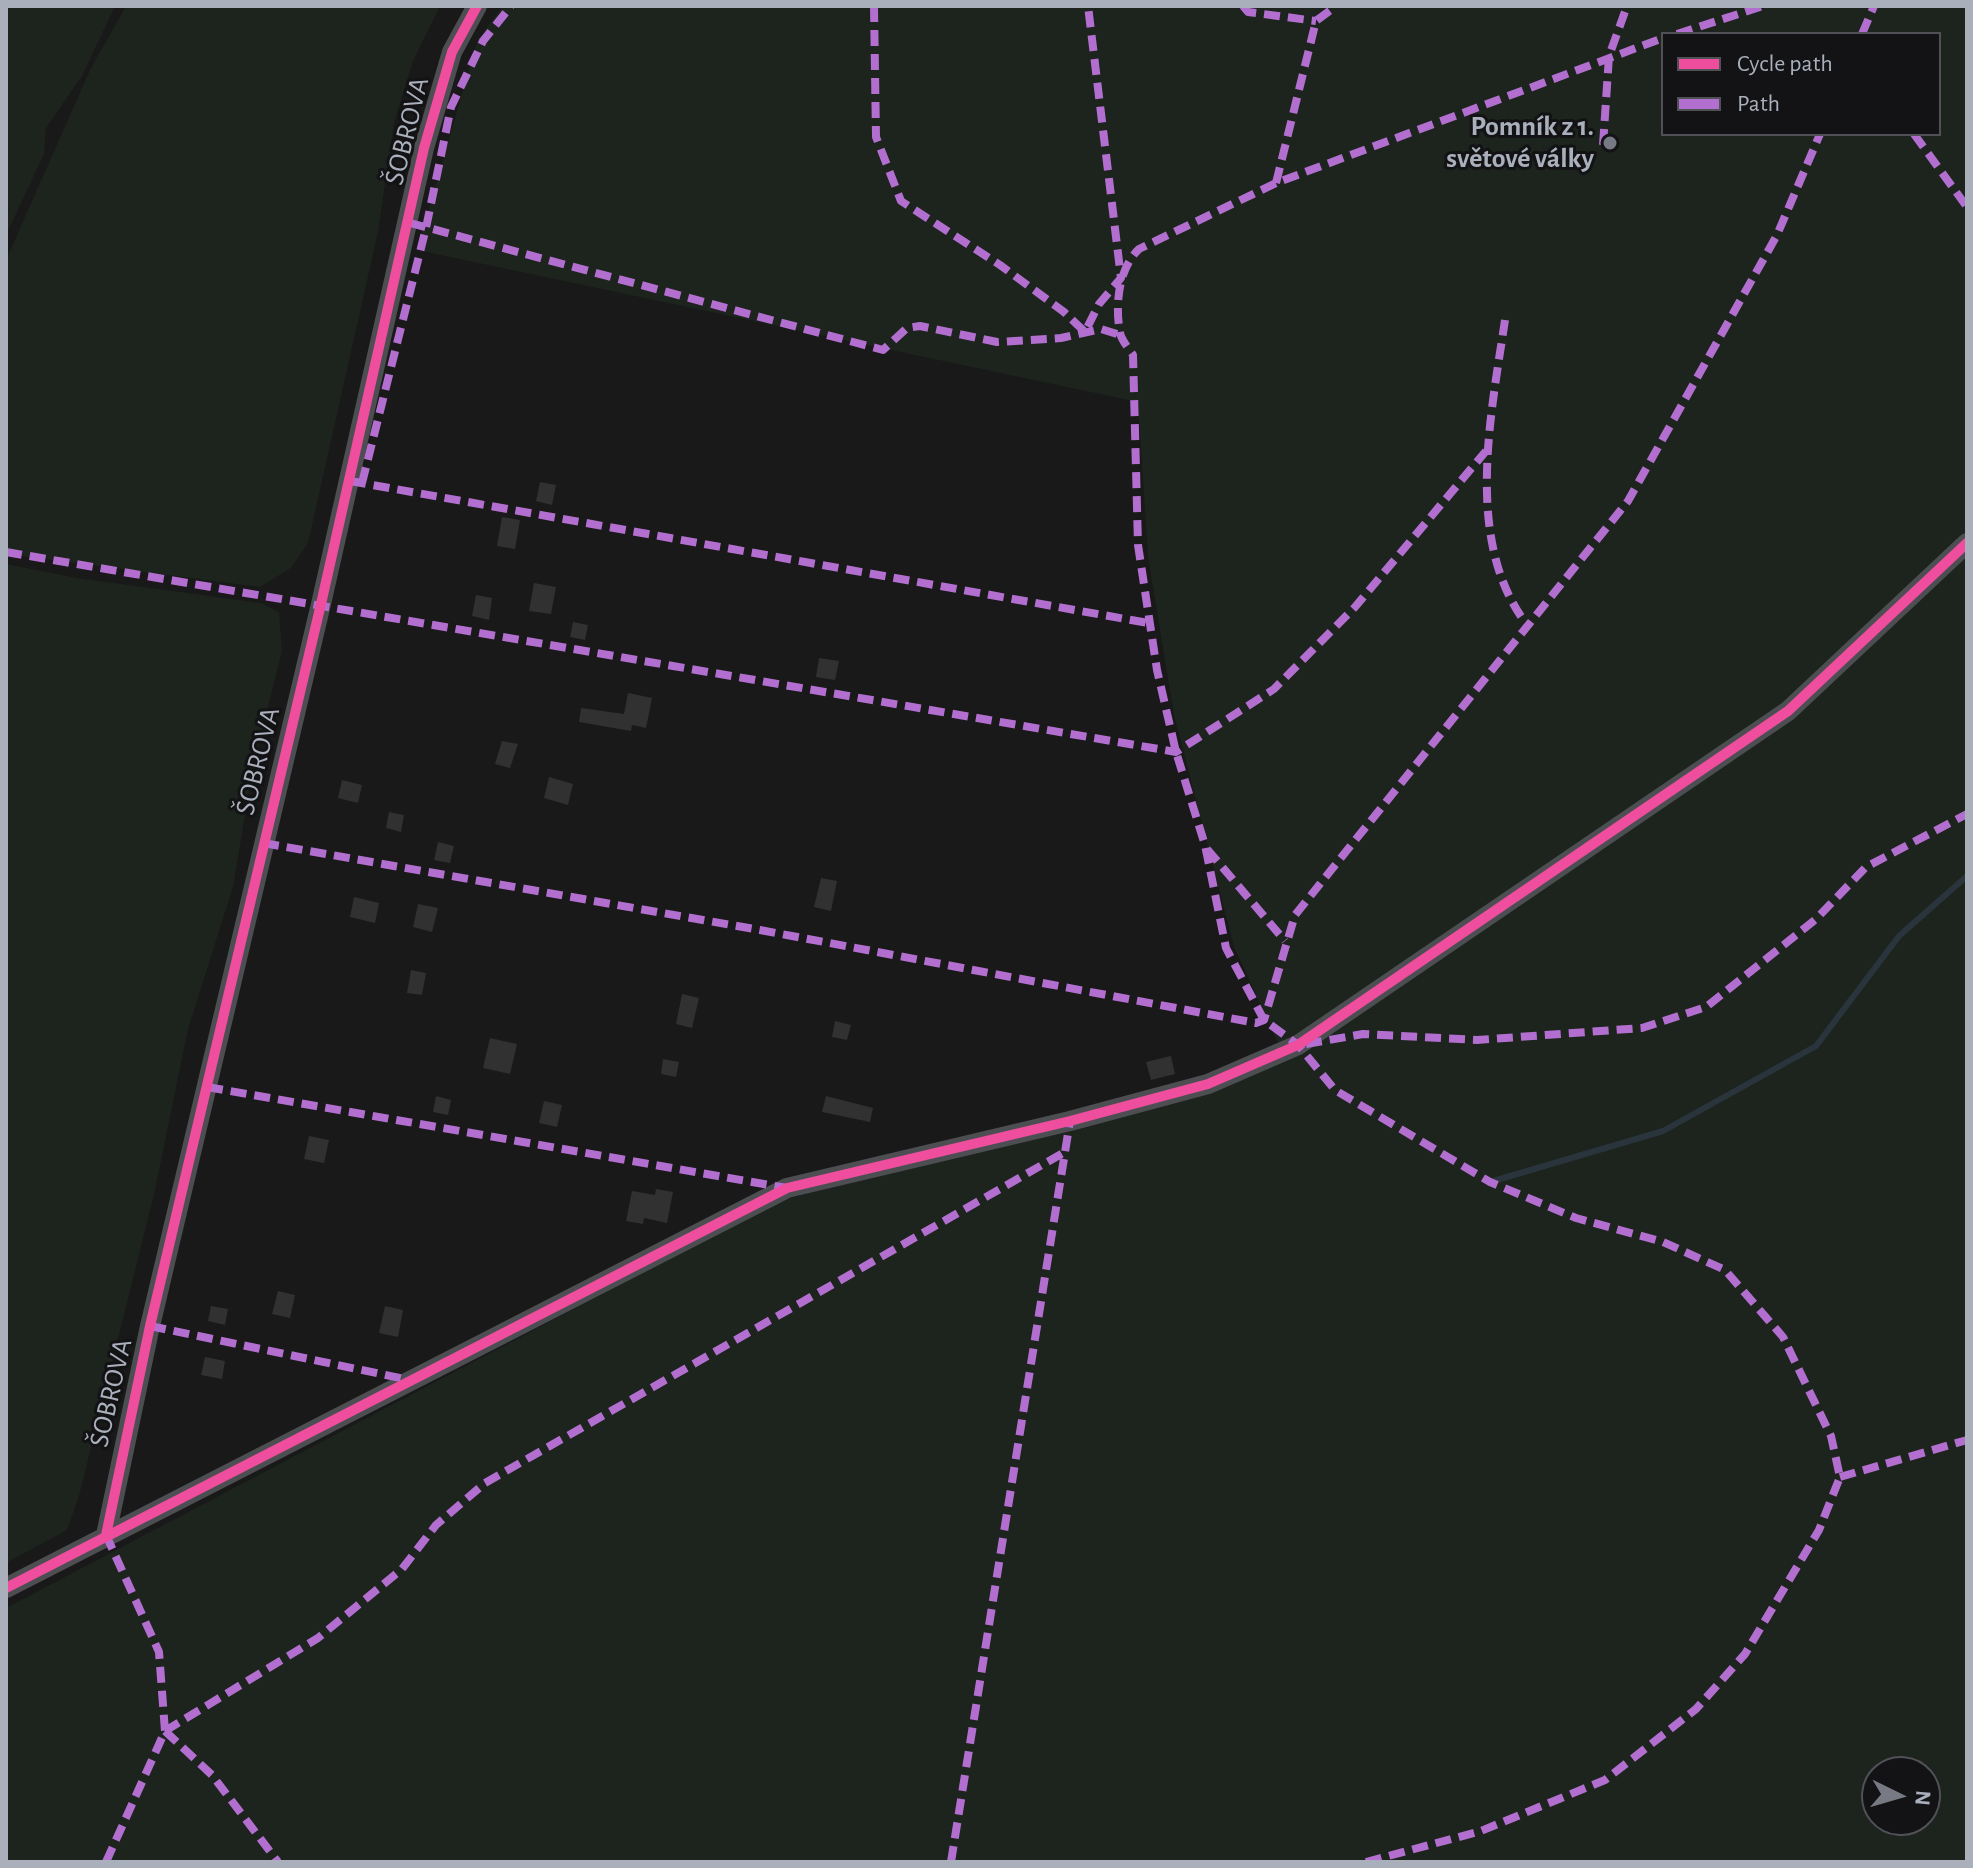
<!DOCTYPE html>
<meta charset="utf-8">
<style>
body{margin:0}
#map{position:relative;width:1973px;height:1868px;overflow:hidden;background:#191919;font-family:"Alegreya Sans",sans-serif}
canvas{display:block}
.frame{position:absolute;inset:0;border:8px solid #a9afbb;pointer-events:none}
.legend{position:absolute;left:1661px;top:32px;width:280px;height:104px;box-sizing:border-box;background:#131315;border:2px solid #4f5157;margin:0;padding:10px 14px;list-style:none;font-size:24px;color:#a9afbb}
.legend li{display:flex;align-items:center;gap:16px;height:40px}
.legend b{width:40px;border:2px solid #4f5157}
.north{position:absolute;left:1861px;top:1756px;width:80px;height:80px;box-sizing:border-box;background:#131315;border:2px solid #4f5157;border-radius:50%;rotate:95deg;font-size:22px;font-weight:700;line-height:32px;text-align:center;color:#a9afbb}
.north::after{content:'';display:block;margin:auto;width:28px;height:36px;background:#777a82;clip-path:polygon(50% 0,100% 100%,50% 72%,0 100%)}
</style>
<div id="map">
<canvas width="1973" height="1868"></canvas>
<div class="frame"></div>
<ul class="legend">
<li><b style="height:10px;background:#ef4d9e"></b>Cycle path</li>
<li><b style="height:10px;background:#b36fd0"></b>Path</li>
</ul>
<div class="north">N</div>
</div>
<script>
const c = document.querySelector('canvas').getContext('2d');
c.lineJoin = 'round';
function fillPath(path, color) {
  c.fillStyle = color;
  c.fill(path, 'evenodd');
}
function strokePath(path, color, width, dash) {
  c.strokeStyle = color;
  c.lineWidth = width;
  c.lineCap = dash ? 'butt' : 'round';
  c.setLineDash(dash || []);
  c.stroke(path);
}
function write(font, color, halo, rows, align = 'center') {
  c.font = font + ' "Alegreya Sans",sans-serif';
  c.lineWidth = 6;
  c.setLineDash([]);
  c.textBaseline = 'middle';
  c.strokeStyle = halo;
  c.fillStyle = color;
  for (const [text, x, y, turn = 0] of rows) {
    c.save();
    c.translate(x, y);
    c.rotate((+turn || 0) * Math.PI / 180);
    c.textAlign = isNaN(turn) ? turn : align;
    if (halo) c.strokeText(text, 0, 0);
    c.fillText(text, 0, 0);
    c.restore();
  }
}
fillPath(new Path2D(`
 M6,6h109l-33,70 -36,52 -2,26 -38,81z
 M126,6h314l-27,55 -19,62 -16,109 -70,311 -17,25 -31,19 -254,-33v-294l84,-190z
 M503,6h1464v1856h-1961v-254l773,-407 430,-109 77,-32 -52,-113 -60,-232 -26,-158 -10,-155 -721,-152 61,-211zM1663,34h276v100h-276zM1877,1772h48v48h-48z
 M6,564l71,14 184,25 18,9 3,39 -29,116 -20,120 -45,142 -33,161 -76,306 -12,34 -61,33z`), '#1c241d');
strokePath(new Path2D(`
 M1490,1182l173,-51 153,-85 83,-110 68,-60`), '#2a343c', 6);
fillPath(new Path2D(`
 M540,482l16,3 -4,20 -16,-4z
 M502,517l18,3 -5,29 -18,-3z
 M534,583l22,4 -5,27 -22,-3z
 M476,595l16,3 -3,22 -17,-4z
 M573,622l15,3 -3,15 -15,-3z
 M819,658l20,3 -4,19 -19,-3z
 M628,693l24,5 -6,30 -14,-3 -1,6 -52,-9 2,-14 43,6z
 M502,741l16,3 -8,24 -15,-4z
 M549,777l24,7 -5,21 -24,-7z
 M342,780l20,5 -4,18 -20,-5z
 M389,812l15,3 -3,17 -15,-4z
 M438,842l16,4 -4,17 -16,-3z
 M821,878l16,3 -6,30 -17,-4z
 M354,897l25,6 -4,20 -25,-6z
 M418,904l20,4 -6,24 -19,-5z
 M411,970l15,3 -4,22 -15,-2z
 M682,994l17,4 -7,30 -16,-4z
 M835,1021l16,4 -4,15 -15,-3z
 M490,1038l27,6 -7,30 -27,-6z
 M1171,1056l4,18 -24,6 -5,-18z
 M663,1059l16,3 -3,15 -15,-3z
 M436,1096l15,4 -3,15 -15,-3z
 M826,1096l47,12 -3,14 -48,-10z
 M544,1101l18,4 -5,22 -18,-4z
 M309,1136l20,4 -5,23 -20,-4z
 M656,1189l17,3 -6,31 -23,-5 -1,6 -17,-3 6,-30 23,4z
 M278,1291l17,4 -5,23 -18,-4z
 M211,1306l17,3 -3,16 -17,-4z
 M385,1306l18,4 -5,27 -19,-4z
 M205,1357l20,4 -3,18 -21,-4z`), '#313131');
strokePath(new Path2D(`
 M106,1535l44,-209 171,-722 103,-456 28,-96 25,-46
 M6,1588l781,-400 283,-67 138,-37 90,-39 490,-334 179,-168`), '#4d4e52', 20);
strokePath(new Path2D(`
 M874,6l2,131 25,64 99,64 64,47 21,20 14,-28 22,-26 -33,-272
 M1243,6l5,6 68,9
 M1677,34l86,-28
 M1862,34l12,-28
 M1914,134l53,73
 M1603,145l6,-89 18,-50
 M1276,183l40,-162 20,-15
 M410,223l473,127 24,-22 13,-2 77,16 64,-4 40,-9 19,6
 M1505,320c-14,95 -42,223 23,306
 M350,481l798,142
 M362,483l64,-255 25,-121 32,-66 28,-35
 M6,552l1170,200 98,-63 81,-82 131,-156
 M263,843l497,87 496,93 8,-3 31,-105 333,-414 149,-266 43,-101
 M1207,849l78,92
 M1306,1044l57,-10 114,6 165,-12 64,-21 110,-88 50,-52 101,-53
 M207,1087l580,101
 M150,1326l260,54
 M1840,1477l127,-37
 M165,1731l153,-93 84,-69 34,-44 49,-42 578,-330
 M165,1731l47,44 66,87
 M106,1862l59,-131 -6,-79 -53,-117
 M951,1862l119,-741
 M1366,1862l115,-31 124,-51 91,-71 49,-55 74,-124 21,-53 -9,-41 -48,-99 -58,-67 -62,-28 -87,-24 -86,-36 -155,-92 -37,-45 -34,-25 -38,-72 -21,-103 -29,-93 -19,-82 -19,-125 -5,-190c-4,-6 -11,-14 -13,-22 -5,-28 -2,-64 19,-84l137,-66 387,-145`), '#b36fd0', 8, [16, 8]);
strokePath(new Path2D(`
 M106,1535l44,-209 171,-722 103,-456 28,-96 25,-46
 M6,1588l781,-400 283,-67 138,-37 90,-39 490,-334 179,-168`), '#ef4d9e', 10);
for (const [x, y, r, color] of [
 [1610,143,8,"#777a82"]
]) {
  const dot = new Path2D();
  dot.arc(x, y, r, 0, 2 * Math.PI);
  c.fillStyle = color;
  c.fill(dot);
  strokePath(dot, '#131315', 3);
}
write('bold 28px', '#a9afbb', '#131315', [
 ["Pomník z 1.",1594,127],
 ["světové války",1594,159]
], 'right');
write('28px', '#a9afbb', '#131315', [
 ["ŠOBROVA",407,131,-76],
 ["ŠOBROVA",258,761,-76],
 ["ŠOBROVA",111,1393,-77]
]);
</script>
